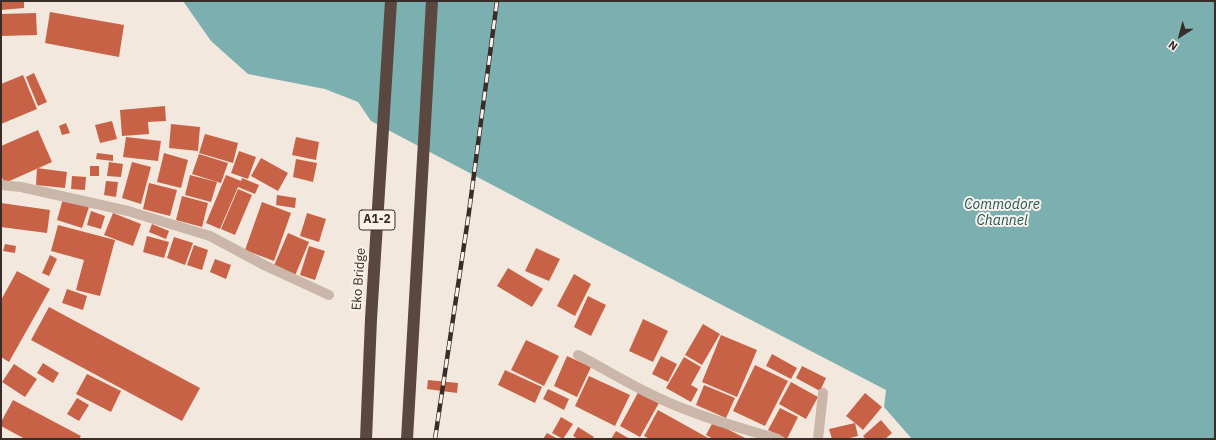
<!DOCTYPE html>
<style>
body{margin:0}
#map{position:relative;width:1216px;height:440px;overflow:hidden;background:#f3e8dd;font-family:"IBM Plex Sans",sans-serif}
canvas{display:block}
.frame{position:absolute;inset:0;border:2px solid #382d29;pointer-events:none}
.north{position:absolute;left:1160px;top:16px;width:40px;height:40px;-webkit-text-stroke:3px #faf2ea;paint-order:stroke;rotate:216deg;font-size:11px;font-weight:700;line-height:16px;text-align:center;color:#382d29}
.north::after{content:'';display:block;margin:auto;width:14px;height:18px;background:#382d29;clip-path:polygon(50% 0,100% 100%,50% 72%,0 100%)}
</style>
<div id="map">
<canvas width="1216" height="440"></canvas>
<div class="frame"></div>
<div class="north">N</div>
</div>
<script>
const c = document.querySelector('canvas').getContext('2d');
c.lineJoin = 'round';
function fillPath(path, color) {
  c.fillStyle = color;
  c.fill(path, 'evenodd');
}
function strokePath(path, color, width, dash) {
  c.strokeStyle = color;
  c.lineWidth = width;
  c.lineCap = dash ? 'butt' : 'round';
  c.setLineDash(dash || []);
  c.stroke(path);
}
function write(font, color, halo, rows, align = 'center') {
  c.font = font + ' "IBM Plex Sans",sans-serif';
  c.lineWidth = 4;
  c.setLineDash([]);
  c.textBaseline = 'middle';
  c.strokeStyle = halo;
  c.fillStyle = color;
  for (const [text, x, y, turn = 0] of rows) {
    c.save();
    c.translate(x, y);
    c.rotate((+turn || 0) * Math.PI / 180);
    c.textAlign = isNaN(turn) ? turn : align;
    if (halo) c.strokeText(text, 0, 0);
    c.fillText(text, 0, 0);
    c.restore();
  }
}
fillPath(new Path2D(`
 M183,1h1032v438h-303l-28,-32 2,-17 -293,-152 -222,-117 -13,-19 -33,-13 -77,-15 -37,-33z`), '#7cafb0');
fillPath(new Path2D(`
 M1,1h23v7l-23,2z
 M50,12l74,13 -5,32 -74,-14z
 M36,13l1,22 -36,1v-22z
 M34,73l13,29 -9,4 -12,-29z
 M23,75l14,34 -36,15v-40z
 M165,106l1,15 -18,1 1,12 -27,2 -2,-26z
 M112,121l5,18 -17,4 -5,-18z
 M66,123l4,10 -8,2 -3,-9z
 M171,124l29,3 -2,24 -29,-3z
 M38,130l14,32 -47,21 -4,-7v-30z
 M205,134l33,9 -5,20 -34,-10z
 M126,137l35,4 -3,20 -35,-4z
 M296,137l23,5 -3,18 -24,-5z
 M239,151l17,6 -8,22 -17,-6z
 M97,153l16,2v6l-17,-2z
 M164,153l24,7 -7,28 -24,-6z
 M199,154l29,9 -7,20 -29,-9z
 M261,158l27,15 -10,18 -27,-15z
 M296,159l21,4 -4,19 -20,-5z
 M109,162l14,2 -2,13 -14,-1z
 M132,162l19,5 -10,37 -19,-6z
 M90,166h9v10h-9z
 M37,168l30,4 -2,16 -29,-3z
 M190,175l27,7 -6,20 -26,-7z
 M226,175l15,6 1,-3 17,7 -4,9 -17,-7 -18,42 -14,-6z
 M72,176l14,1 -1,13 -14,-1z
 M106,181l12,1 -2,15 -12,-2z
 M149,183l28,7 -7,26 -27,-7z
 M238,189l14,6 -17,40 -14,-6z
 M277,195l19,3 -1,10 -19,-3z
 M182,196l26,7 -6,24 -26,-7z
 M63,199l26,8 -7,21 -25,-8z
 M262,202l29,11 -17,48 -29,-11z
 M1,203l49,7 -3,23 -46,-6z
 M91,211l14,5 -4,13 -14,-4z
 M113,213l28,11 -8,22 -29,-11z
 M307,213l19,6 -7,23 -19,-6z
 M152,224l17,7 -3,8 -17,-7z
 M58,225l57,15 -15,56 -24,-6 8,-30 -33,-9z
 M288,233l21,9 -15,36 -21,-10z
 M147,236l22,6 -5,16 -21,-6z
 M174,237l19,6 -8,22 -18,-7z
 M5,244l11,2 -1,7 -12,-2z
 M194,245l14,5 -6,20 -15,-5z
 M309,246l16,5 -10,29 -15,-5z
 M536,248l24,11 -11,22 -24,-10z
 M50,255l7,4 -8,17 -7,-3z
 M215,259l16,6 -5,14 -16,-7z
 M508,268l35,21 -11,18 -35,-21z
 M17,271l33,18 -41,73 -8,-5v-57z
 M574,274l17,10 -16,32 -18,-10z
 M67,289l20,7 -4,14 -21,-7z
 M588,296l18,9 -15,31 -17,-9z
 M49,307l151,81 -18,33 -151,-81z
 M643,319l25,12 -15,31 -24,-11z
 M703,324l17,10 -18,31 -17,-10z
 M721,335l36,15 -20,47 -35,-15z
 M526,340l33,16 -15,30 -33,-16z
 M772,354l25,14 -6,11 -25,-13z
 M567,356l24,11 -14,30 -23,-11z
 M661,356l16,8 -9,18 -16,-8z
 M684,357l17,10 -10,18 7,4 -7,13 -25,-14z
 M43,363l16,10 -6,10 -16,-10z
 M14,364l23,15 -12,18 -23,-15z
 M755,365l33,16 -23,45 -32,-15z
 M802,366l24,12 -6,13 -24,-13z
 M505,370l37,17 -7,16 -37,-18z
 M87,374l34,17 -10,21 -35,-18z
 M589,376l41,19 -15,31 -40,-20z
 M428,380l30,3 -1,10 -30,-4z
 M791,382l27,15 -12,22 -27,-15z
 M704,385l31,13 -9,20 -30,-13z
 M548,389l21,10 -5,11 -21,-11z
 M640,389l20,12 -20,36 -20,-11z
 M865,393l17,14 -19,23 -8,-7 3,13 -12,3h-14l-3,-10 26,-6 -9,-7z
 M77,398l12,7 -10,16 -12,-7z
 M13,400l68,36 -2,3h-54l-24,-13v-4z
 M780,408l18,9 -11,22 -19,-9z
 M658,410l52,29h-60l-6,-3z
 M561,417l12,7 -10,15 -11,-6z
 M881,420l11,13 -7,6h-19l-3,-3z
 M713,422l34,17h-34l-7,-4z
 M578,427l16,10 -2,2h-14l-5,-3z
 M616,431l14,8h-19z
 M547,433l11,6h-15z`), '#c76247');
strokePath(new Path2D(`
 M1,185l20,2 107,24 82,25 56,30 63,29
 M578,355c36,19 71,41 109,55 30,12 61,20 91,29
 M818,439l5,-46`), '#cbb7a9', 10);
strokePath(new Path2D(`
 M366,439l5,-120 20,-318
 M407,439l25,-438`), '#594740', 12);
const rail = new Path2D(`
 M435,439l34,-227 28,-211`);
strokePath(rail, '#382d29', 4.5);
strokePath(rail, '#faf2ea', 3, [9]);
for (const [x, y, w] of [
 [377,220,36]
]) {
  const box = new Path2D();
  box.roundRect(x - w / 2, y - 10, w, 20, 3);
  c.fillStyle = '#faf2ea';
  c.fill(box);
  strokePath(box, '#382d29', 1);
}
write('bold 12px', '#382d29', null, [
 ["A1-2",377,220]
]);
write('13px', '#382d29', '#faf2ea', [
 ["Eko Bridge",359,279,-86]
]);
write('italic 14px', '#1e585a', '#faf2ea', [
 ["Commodore",1002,205],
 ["Channel",1002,221]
]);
</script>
